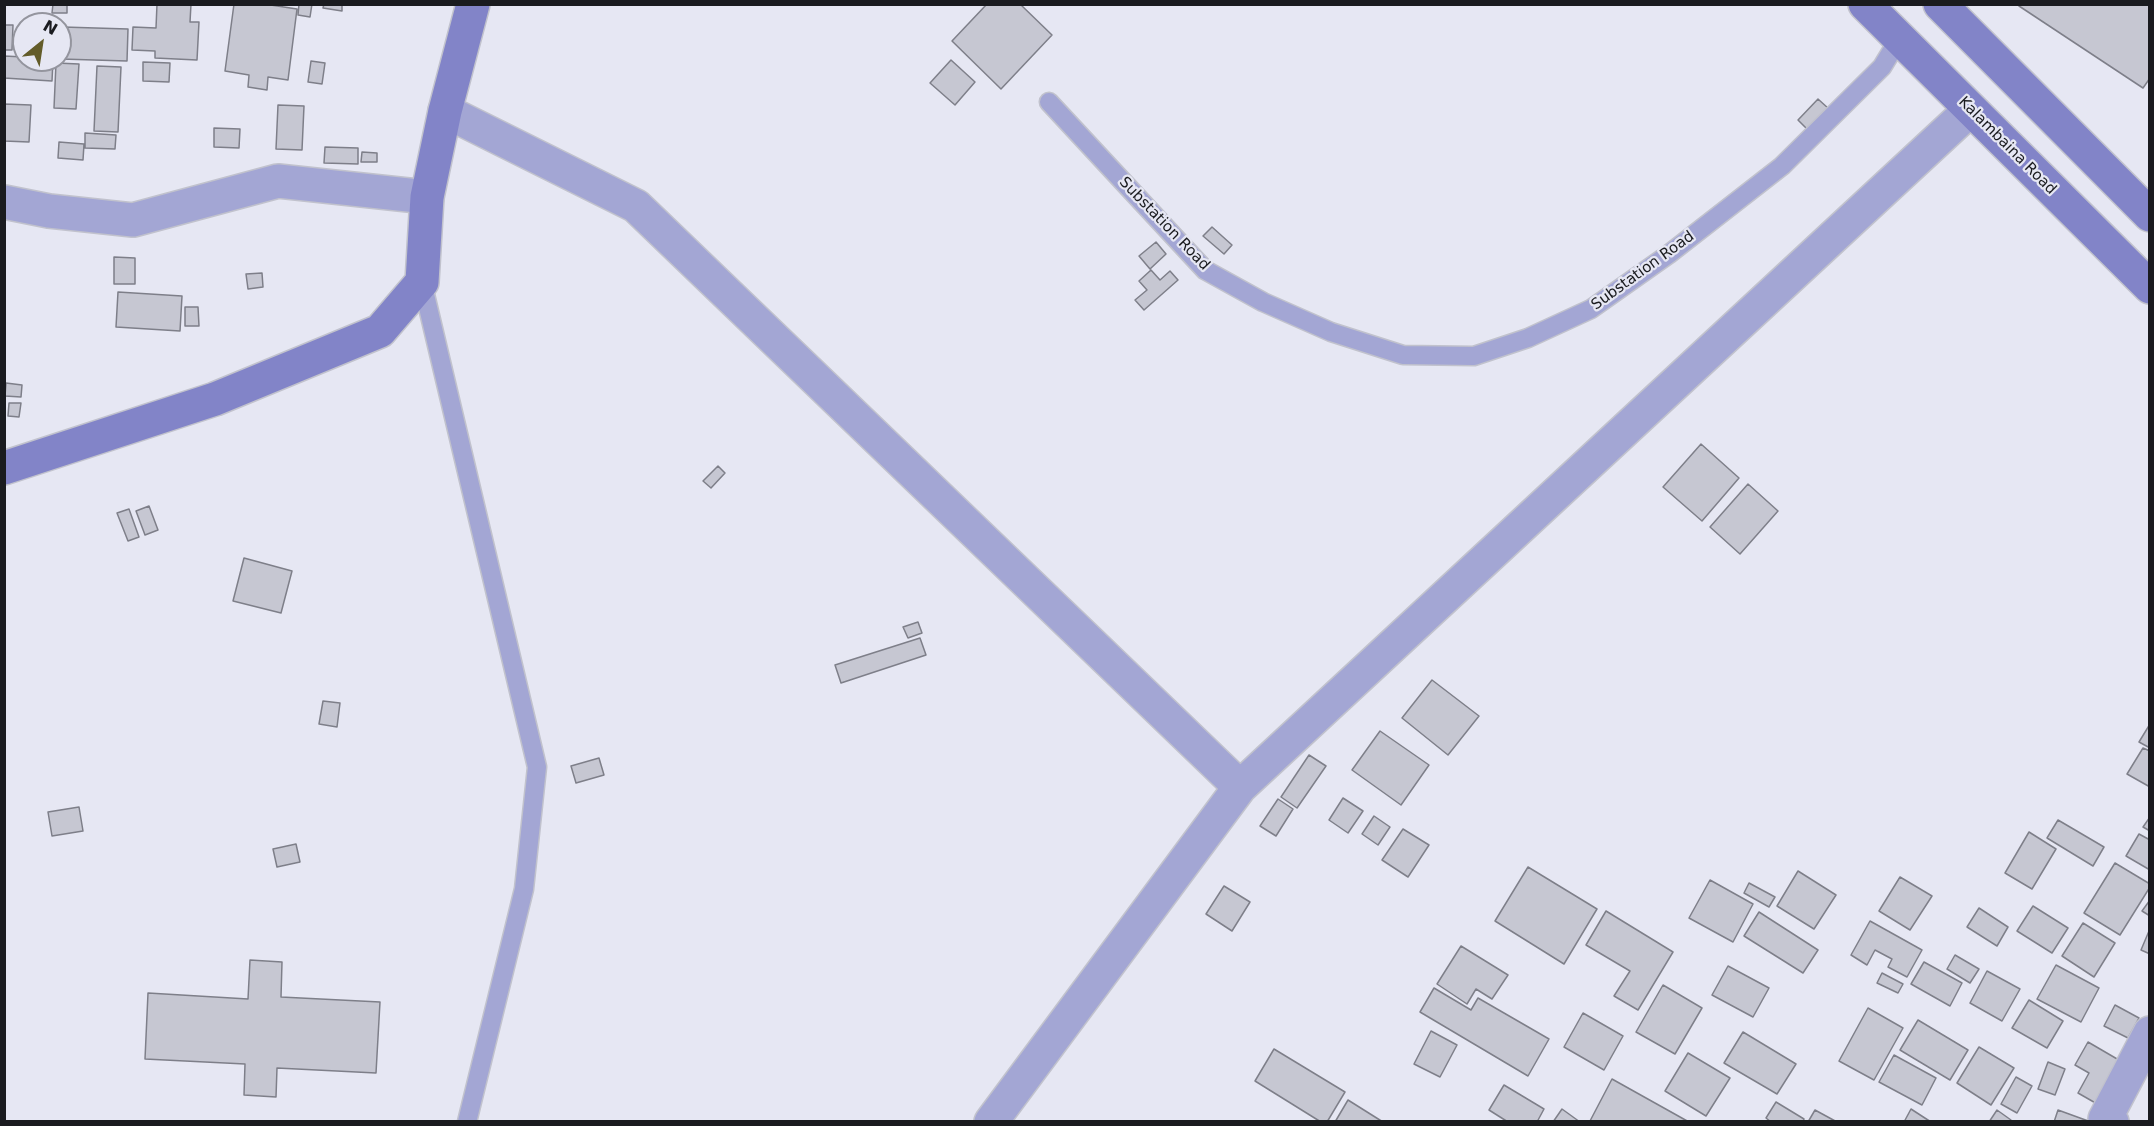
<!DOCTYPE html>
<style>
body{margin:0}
#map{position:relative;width:2154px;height:1126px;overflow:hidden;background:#e6e7f3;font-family:"DejaVu Sans",sans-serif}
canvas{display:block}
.frame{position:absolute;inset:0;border:6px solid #1a1b1f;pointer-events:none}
.north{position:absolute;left:12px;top:12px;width:60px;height:60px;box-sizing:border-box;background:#e6e7f3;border:2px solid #94959e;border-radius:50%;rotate:30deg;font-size:16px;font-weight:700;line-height:24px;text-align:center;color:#1a1b1f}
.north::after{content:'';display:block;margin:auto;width:21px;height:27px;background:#635c29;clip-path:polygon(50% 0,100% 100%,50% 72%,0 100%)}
</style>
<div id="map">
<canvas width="2154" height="1126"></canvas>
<div class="frame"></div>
<div class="north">N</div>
</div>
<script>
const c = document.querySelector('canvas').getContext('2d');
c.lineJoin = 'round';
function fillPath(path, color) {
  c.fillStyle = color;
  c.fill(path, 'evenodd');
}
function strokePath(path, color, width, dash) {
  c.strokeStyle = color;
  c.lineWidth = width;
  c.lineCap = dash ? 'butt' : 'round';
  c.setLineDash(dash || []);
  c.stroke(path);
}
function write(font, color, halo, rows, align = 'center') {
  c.font = font + ' "DejaVu Sans",sans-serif';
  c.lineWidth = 4.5;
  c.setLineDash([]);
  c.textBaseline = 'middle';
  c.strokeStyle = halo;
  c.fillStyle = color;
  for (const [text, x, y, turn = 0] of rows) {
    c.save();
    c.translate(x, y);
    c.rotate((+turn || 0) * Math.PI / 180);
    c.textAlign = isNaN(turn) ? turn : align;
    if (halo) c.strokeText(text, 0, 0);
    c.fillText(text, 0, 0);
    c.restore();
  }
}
const building = new Path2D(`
 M53,4h14v9h-15z
 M157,4h34l-1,18h9l-2,38 -42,-2v-7l-23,-1 1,-23 23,1z
 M234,4h30l33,5 -9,71 -20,-3 -1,13 -19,-3 1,-12 -24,-4z
 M299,4h13l-2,13 -12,-2z
 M324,4h18v7l-19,-3z
 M987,4h33l32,31 -51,54 -49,-48z
 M2020,4h130v74l-7,10 -124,-82z
 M4,25h9l-1,25h-8z
 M63,27l65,2 -1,32 -66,-2z
 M4,56l20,1v3h29l-1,21 -48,-3z
 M951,60l24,22 -20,23 -25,-22z
 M311,61l14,2 -3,21 -14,-2z
 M143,62l27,1 -1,19 -26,-1z
 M56,63l23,1 -3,45 -22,-1z
 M97,66l24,1 -3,65 -24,-1z
 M1818,99l11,10 -20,22 -11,-11z
 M4,104l27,1 -2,37 -25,-1z
 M278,105l26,1 -2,44 -26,-1z
 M214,128l26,1 -1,19 -25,-1z
 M85,133l31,2 -1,14 -30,-1z
 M59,142l25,2 -1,16 -25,-2z
 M325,147l33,1v16l-34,-1z
 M362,152l15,1v9h-16z
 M1212,227l20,18 -8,9 -21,-18z
 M1156,242l10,12 -16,15 -11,-13z
 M114,257l21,1v26h-21z
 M1151,270l9,10 10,-9 8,9 -34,30 -9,-10 12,-10 -8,-9z
 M262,273l1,14 -15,2 -2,-15z
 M118,292l64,4 -2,35 -64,-4z
 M185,307h13l1,19h-14z
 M6,383l16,2 -1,12 -16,-1z
 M9,403h12l-2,14 -11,-1z
 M1701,444l38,34 -37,43 -39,-34z
 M718,466l7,7 -14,15 -8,-7z
 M1748,484l30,27 -38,43 -30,-27z
 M149,506l9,24 -13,5 -9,-24z
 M129,509l10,28 -11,4 -11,-28z
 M244,558l48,13 -11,42 -48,-12z
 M918,622l4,11 -14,5 -5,-11z
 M920,638l6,17 -85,28 -6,-18z
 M1432,680l47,36 -31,39 -46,-37z
 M323,701l17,2 -3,24 -18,-3z
 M2150,724v24l-11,-6z
 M1380,731l49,34 -28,40 -49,-35z
 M2143,748l7,3v36l-23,-13z
 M1309,755l17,11 -29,42 -16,-11z
 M599,758l5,17 -28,8 -5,-17z
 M1343,798l20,13 -15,22 -19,-13z
 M1278,799l15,10 -17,27 -16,-10z
 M79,807l4,24 -31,5 -4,-24z
 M1374,816l16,11 -12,18 -16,-11z
 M2150,817v14l-7,-4z
 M2058,820l46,27 -11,19 -46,-28z
 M1403,829l26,16 -21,32 -26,-17z
 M2029,832l27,17 -24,40 -27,-16z
 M2139,834l11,6v30l-24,-14z
 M296,844l4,18 -23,5 -4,-18z
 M2115,863l35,21v3l-30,48 -36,-22z
 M1528,867l69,42 -33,55 -69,-43z
 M1798,871l38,24 -22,34 -37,-23z
 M1900,877l32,19 -22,34 -31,-19z
 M1710,880l43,24 -20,38 -44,-24z
 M1749,883l26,14 -6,10 -25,-14z
 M1224,886l26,16 -18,29 -26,-17z
 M2150,900v16l-8,-5z
 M2033,906l35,22 -16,25 -35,-22z
 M1979,908l29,19 -11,19 -30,-19z
 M1606,911l67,41 -35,58 -24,-14 16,-25 -44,-26z
 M1759,912l59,38 -15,23 -59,-37z
 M1870,921l52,29 -15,27 -19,-10 4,-8 -17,-9 -8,15 -16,-10z
 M2083,923l32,20 -21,34 -32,-21z
 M2149,931h1v23l-9,-4z
 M1461,946l47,29 -16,24 -16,-10 -9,15 -30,-20z
 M1955,955l24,14 -9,14 -23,-14z
 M250,960l32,2 -1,35 99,5 -4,71 -99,-5 -1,29 -32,-2 1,-31 -100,-5 3,-66 100,6z
 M1924,962l38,21 -12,23 -39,-22z
 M2056,965l43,23 -18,34 -44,-23z
 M1728,966l41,22 -16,29 -41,-22z
 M1987,971l33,18 -18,32 -32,-18z
 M1882,973l21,11 -5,9 -21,-10z
 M1663,985l39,23 -27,46 -39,-22z
 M1434,988l37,22 7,-12 71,41 -21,37 -108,-64z
 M2029,1000l34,21 -16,27 -35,-20z
 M2115,1005l24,13 -11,20 -24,-12z
 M1868,1008l35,20 -29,52 -35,-19z
 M1583,1013l40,23 -19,34 -40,-23z
 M1918,1020l50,30 -18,30 -50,-30z
 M1431,1031l26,14 -17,32 -26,-13z
 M1743,1032l53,32 -19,30 -53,-31z
 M2088,1042l36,21 -25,42 -21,-12 11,-20 -14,-8z
 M1979,1047l35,21 -23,37 -34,-22z
 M1274,1049l71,43 -18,30h-6l-66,-41z
 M1688,1053l42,25 -24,38 -41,-25z
 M1894,1055l42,23 -14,27 -43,-23z
 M2048,1062l17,7 -10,26 -17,-6z
 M2016,1077l16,9 -15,27 -16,-9z
 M1612,1079l77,43 -99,-1z
 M1504,1085l40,24 -7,13h-29l-19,-12z
 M1348,1100l35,22h-48z
 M1776,1102l28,17 -1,3h-32l-5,-4z
 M1562,1109l18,13h-27z
 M1911,1109l20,13h-27z
 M1815,1110l22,12h-29z
 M1997,1110l14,10 -1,2h-21z
 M2058,1110l33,12h-37z`);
fillPath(building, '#c6c7d2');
strokePath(building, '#7e7f89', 1.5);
const lane = new Path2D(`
 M1049,102l156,168 58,32 68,30 72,23 71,1 54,-18 63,-29 78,-55 113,-88 100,-99 17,-28
 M422,282l115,485 -13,122 -57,233`);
const street = new Path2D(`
 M445,111l191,95 604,581
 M4,202l45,9 84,9 145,-39 149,16
 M991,1122l249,-335 730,-677
 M2112,1122l-7,-3 45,-86`);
const secondary = new Path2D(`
 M1865,4l285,283
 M1940,4l210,211
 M4,468l211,-69 165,-68 42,-49 5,-85 18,-86 28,-107`);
strokePath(lane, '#c1c2cd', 21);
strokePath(street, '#c1c2cd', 36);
strokePath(secondary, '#c1c2cd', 36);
strokePath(lane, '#a3a6d4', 18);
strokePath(street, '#a3a6d4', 33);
strokePath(secondary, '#8284c8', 33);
write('15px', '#1a1b1f', '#e6e7f3', [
 ["Kalambaina Road",2007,146,45],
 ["Substation Road",1164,224,46],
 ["Substation Road",1643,271,-36]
]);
</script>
